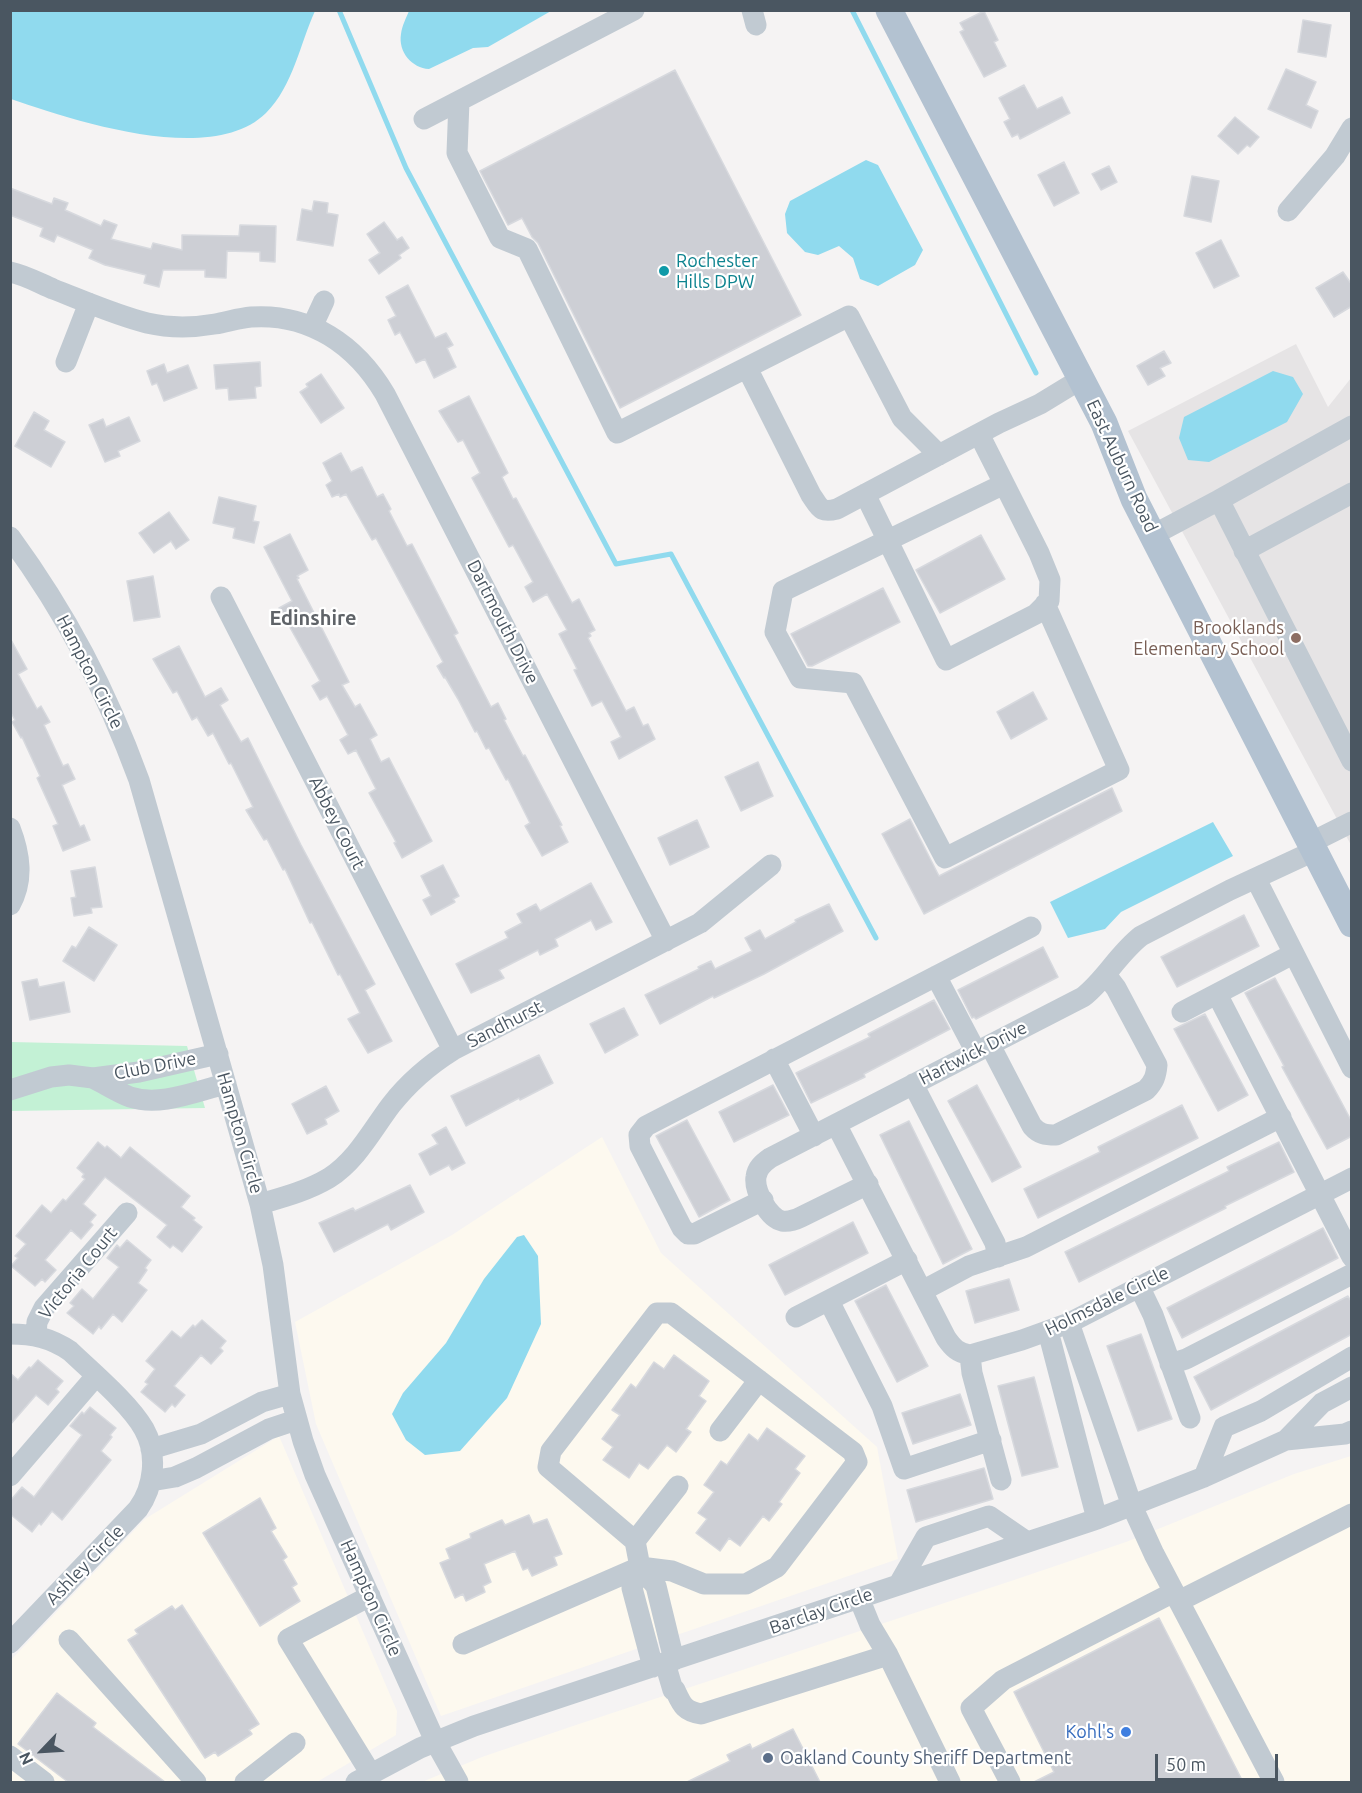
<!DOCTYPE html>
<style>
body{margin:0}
#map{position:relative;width:1362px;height:1793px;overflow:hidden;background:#f5f3f3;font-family:Ubuntu,sans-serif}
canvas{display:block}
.frame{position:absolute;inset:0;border:12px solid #4a5661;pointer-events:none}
.north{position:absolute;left:12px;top:1721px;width:60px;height:60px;-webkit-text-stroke:4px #fff;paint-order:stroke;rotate:245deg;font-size:16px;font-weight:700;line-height:24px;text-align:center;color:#4a5661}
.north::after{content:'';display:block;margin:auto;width:21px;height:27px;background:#4a5661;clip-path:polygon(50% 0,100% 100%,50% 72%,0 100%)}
.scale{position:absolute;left:1155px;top:1754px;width:123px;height:27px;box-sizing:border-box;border:3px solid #4a5661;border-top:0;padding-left:8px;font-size:18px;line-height:21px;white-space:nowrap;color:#4a5661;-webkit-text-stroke:4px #fff;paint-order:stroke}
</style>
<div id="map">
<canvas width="1362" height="1793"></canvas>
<div class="frame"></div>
<div class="north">N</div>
<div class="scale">50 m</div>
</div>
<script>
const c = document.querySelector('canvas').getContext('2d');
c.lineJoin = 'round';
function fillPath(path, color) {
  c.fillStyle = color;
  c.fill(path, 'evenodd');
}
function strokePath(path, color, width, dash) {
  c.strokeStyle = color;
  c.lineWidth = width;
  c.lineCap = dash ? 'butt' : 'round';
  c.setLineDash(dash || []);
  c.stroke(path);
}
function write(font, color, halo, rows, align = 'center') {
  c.font = font + ' Ubuntu,sans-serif';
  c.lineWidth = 4.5;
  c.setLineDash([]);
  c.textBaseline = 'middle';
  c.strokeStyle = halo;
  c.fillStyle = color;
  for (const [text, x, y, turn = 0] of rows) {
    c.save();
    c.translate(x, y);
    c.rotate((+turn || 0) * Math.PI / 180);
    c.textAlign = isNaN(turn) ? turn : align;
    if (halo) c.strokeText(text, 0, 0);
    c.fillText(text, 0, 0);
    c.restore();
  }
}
fillPath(new Path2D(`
 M602,1137l59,116 216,194 21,112 -457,157 -125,-292 -21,-102 157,-87z
 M279,1436l118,275 -1,24 -79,47h-306l-1,-121 135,-142z
 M1351,1456v326h-929l60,-25 91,-31 441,-146 112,-38 168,-68z`), '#fdf9ef');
fillPath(new Path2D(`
 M1296,344l32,63 23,-29v467l-223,-414z`), '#e6e4e5');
fillPath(new Path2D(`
 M11,1042l176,4 18,62 -194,3z`), '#c3f1d5');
fillPath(new Path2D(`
 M10,11l1,-1 304,1c-15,33 -22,75 -49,102 -55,54 -193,7 -255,-14z
 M409,11v-1l142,1 -63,36 -15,1 -44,21c-17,-1 -31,-17 -28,-35 1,-8 5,-16 8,-23z
 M866,160l12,5 45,85 -8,15 -37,21 -18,-7 -7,-21 -14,-12 -21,9 -13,-3 -18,-19 -2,-19 5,-13z
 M1273,371l20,6 10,17 -16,28 -78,40 -21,-2 -9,-22 5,-21z
 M1213,822l20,34 -112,56 -16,17 -37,9 -18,-36z
 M524,1235l14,21 3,68 -34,74 -47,53 -35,4 -19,-15 -14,-26 11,-21 43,-50 38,-64 33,-42z`), '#90daee');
strokePath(new Path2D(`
 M339,10l67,158 210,396 55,-10 205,384
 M852,10l184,363`), '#90daee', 5);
const building = new Path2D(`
 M984,11l14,29 -4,2 12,24 -22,11 -24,-45 4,-2 -4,-7z
 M1303,20l28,5 -5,32 -28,-5z
 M1286,69l30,13 -10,23 12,6 -7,17 -43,-19z
 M675,70l126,245 -181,93 -82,-165 -6,-6 -10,-19 -14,7 -28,-54z
 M1024,85l13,24 25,-12 8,16 -50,26 -2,-5 -6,3 -8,-15 6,-3 -11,-21z
 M1235,117l24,20 -9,10 -3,-2 -9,9 -20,-18z
 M1064,162l15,31 -25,13 -16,-31z
 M1109,166l8,16 -16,8 -9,-16z
 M1192,176l27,5 -8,41 -27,-6z
 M10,188l42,16 2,-6 14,5 -3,7 36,16 3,-6 13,5 -6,14 40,10 2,-6 29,7v-15l57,1 1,-11 36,1 -1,36 -15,-1v-9l-33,-1 -1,27 -21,-1v-7h-42l-4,17 -15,-4 2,-8 -41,-10 -16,-7 4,-8 -36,-15 -3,7 -14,-6 3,-8 -33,-13z
 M314,201l14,2 -1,10 11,2 -5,31 -36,-6 5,-31 10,2z
 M384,222l13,18 5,-3 7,11 -10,7 2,3 -22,16 -10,-14 11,-7 -13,-19z
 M1221,240l18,36 -25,12 -18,-35z
 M1343,272l9,13v21l-18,11 -18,-29z
 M408,285l27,53 11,-5 7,12 -6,3 9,19 -22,11 -9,-19 -9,4 -16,-31 -5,3 -7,-15 8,-4 -10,-19z
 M1164,351l7,12 -11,5 5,8 -17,9 -11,-19z
 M260,362l1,24 -6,1 1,11 -27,2 -1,-12 -12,1 -2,-24z
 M164,364l3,9 21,-8 9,23 -33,13 -7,-18 -5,2 -5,-14z
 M321,374l23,34 -23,15 -21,-31 8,-5 -2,-3z
 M469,396l39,77 -6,4 11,22 3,-1 56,105 7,-4 16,31 -6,3 2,3 -3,2 38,73 8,-4 9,19 5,-2 7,15 -36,20 -8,-17 10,-5 -19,-36 -10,5 -18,-36 3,-1 -18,-35 8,-4 -20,-36 -14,8 -8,-15 8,-5 -20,-37 -4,2 -37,-69 8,-5 -17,-33 -5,2 -19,-31z
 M34,412l15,9 -5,9 21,12 -14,25 -36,-21z
 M129,417l11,24 -22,10 2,5 -15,6 -16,-37 14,-6 3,8z
 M341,453l10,19 11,-5 15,30 6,-3 8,15 -2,2 18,35 5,-2 46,89 -4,2 37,72 7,-4 8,16 -2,1 19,36 2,-1 37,70 -2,1 8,16 -26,14 -17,-30 5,-3 -22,-44 -2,1 -17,-32 -3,1 -9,-18 -2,1 -17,-33 -13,-22 -1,1 -7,-12 6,-4 -67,-124 -4,2 -26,-46 -6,3 -1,-3 -7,3 -6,-12 6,-4 -9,-18z
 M219,497l37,9 -3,15 6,1 -5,21 -21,-5 2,-10 -22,-5z
 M169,512l20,28 -13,9 -5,-8 -17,12 -15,-20z
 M290,534l18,36 -11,6 2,2 -2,1 52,103 -7,3 13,22 5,-3 17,31 -7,4 11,23 8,-4 43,83 -30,17 -8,-15 2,-1 -27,-49 7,-4 -20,-39 -8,4 -8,-14 8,-5 -21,-39 -7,4 -8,-14 8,-5 -41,-73 13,-7 -28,-54z
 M981,535l24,44 -65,34 -24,-43z
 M153,576l7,41 -26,4 -7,-40z
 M883,588l17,34 -88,44h-4l-17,-32z
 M10,638l17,31 -9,5 19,35 4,-3 9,16 -6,3 19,41 5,-2 7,15 -13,6 18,42 4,-2 6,15 -27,11 -10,-25 5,-2 -21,-46 3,-2 -18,-39 -1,1 -9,-16 3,-2 -5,-9z
 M179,646l26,51 16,-9 7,12 -8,5 21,37 7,-4 53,107 74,139 -10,6 27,51 -24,12 -20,-34 12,-6 -20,-39 -2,1 -26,-53 -2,1 -25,-54 -2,1 -16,-31 -3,1 -18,-30 7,-3 -22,-44 -2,1 -16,-31 -5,3 -11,-19 -5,3 -15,-29 -4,2 -20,-34z
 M1033,692l14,27 -36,20 -14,-27z
 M758,762l15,34 -32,15 -16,-34z
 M1112,788l10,23 -198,103 -42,-80 28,-15 29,57z
 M697,820l12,27 -39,18 -12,-27z
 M443,865l16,31 -6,3 2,3 -24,13 -8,-15 8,-4 -10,-20z
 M95,867l7,40 -11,1 1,5 -18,3 -3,-18 5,-1 -5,-26z
 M591,883l21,39 -16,8 -5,-10 -36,19 3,7 -18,9 -2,-5 -39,20 5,8 -33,15 -15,-29 52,-26 -3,-6 17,-9 -5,-9 19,-10 4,7z
 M829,904l14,27 -79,43 -50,24 -1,-2 -53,28 -15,-29 54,-26 -1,-2 13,-6 4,8 37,-18 -7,-13 15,-8 5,9 31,-17 -1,-2z
 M1244,915l15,31 -82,41 -16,-30z
 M89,927l28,18 -23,36 -31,-20 9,-15 4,2z
 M1043,947l15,30 -82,42 -2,-2 -2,1 -14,-28z
 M1275,978l77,144v14l-25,13 -45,-82 2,-1 -39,-73z
 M37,979l2,8 25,-5 6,30 -40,8 -8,-38z
 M934,1000l16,29 -86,45 1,3 -54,26 -15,-30 74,-36 -2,-3z
 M624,1008l14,27 -33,18 -15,-29z
 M1205,1014l43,81 -30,16 -44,-82z
 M539,1055l14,28 -33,17 -1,-2 -53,28 -15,-30z
 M773,1085l16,30 -55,27 -15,-30z
 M977,1085l44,82 -29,15 -44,-81z
 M326,1086l13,25 -14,8 2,5 -20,10 -15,-30z
 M1182,1105l16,33 -160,80 -14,-29 76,-37 -2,-5z
 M687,1120l43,80 -31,17 -43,-81z
 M909,1121l63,128 -29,15 -63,-129z
 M446,1127l19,36 -13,7 -3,-5 -19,10 -11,-21 19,-10 -6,-9z
 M98,1142l7,6 2,-2 14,12 9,-11 60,49 -9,11 14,11 -2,2 9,7 -20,25 -9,-7 -3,3 -13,-11 10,-12 -62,-48 -22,27 13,11 -6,7 3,3 -12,14 -10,-9 -26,30 11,10 -11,12 -3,-3 -7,7 -24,-20 7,-8 -3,-2 11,-12 -10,-8 26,-31 9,8 12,-14 3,2 19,-22 -3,-2 2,-3 -7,-6z
 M1279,1142l15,30 -69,34 1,2 -147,74 -14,-30 164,-81 -2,-4z
 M410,1185l14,27 -33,18 -3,-6 -54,28 -15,-29 34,-15 2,3z
 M853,1222l15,31 -83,42 -16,-30z
 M1323,1228l15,30 -156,80 -15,-30z
 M127,1240l24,20 -6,8 2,2 -9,13 9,7 -25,32 -9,-8 -12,15 -2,-3 -6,8 -26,-21 7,-7 -4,-3 12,-14 11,10 26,-32 -12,-9 10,-13 3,3z
 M1009,1279l10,31 -44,13 -9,-32z
 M886,1285l42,81 -31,16 -42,-81z
 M1348,1296l4,7v31l-141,76 -17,-33z
 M202,1320l24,21 -6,7 3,3 -12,13 -10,-9 -27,31 11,9 -10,12 -3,-3 -7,8 -24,-20 7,-8 -3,-2 10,-13 -9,-8 26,-30 9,7 12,-13 2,2z
 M1141,1334l31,85 -34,12 -31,-85z
 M674,1355l35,26 -10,15 7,5 -20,28 5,3 -15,20 -9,-7 -19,24 -9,-6 -10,15 -26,-18 10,-13 -11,-8 18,-24 -8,-5 19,-26 5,4 18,-26 10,7z
 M38,1360l25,21 -7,8 3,3 -11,13 -12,-10 -26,30v-52l8,7 11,-13 2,1z
 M1034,1377l24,90 -36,9 -24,-90z
 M960,1394l11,31 -58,19 -11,-31z
 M90,1407l26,21 -6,7 2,2 -11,14 10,9 -49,60 -10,-9 -11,14 -2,-2 -7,9 -22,-18v-13l12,-14 12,10 48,-62 -12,-9 12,-14 2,2z
 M767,1428l38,28 -10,13 5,4 -21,29 3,2 -13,17 -6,-5 -23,30 -11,-8 -9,13 -24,-18 11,-14 -9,-6 16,-21 -10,-7 17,-24 6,4 22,-31 9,7z
 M984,1468l9,31 -77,23 -9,-32z
 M260,1498l16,30 -5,3 16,26 -4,3 14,24 -5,3 8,14 -40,25 -57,-93z
 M529,1515l4,9 14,-5 15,35 -8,3 3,8 -25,11 -4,-8 -5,2 -8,-19 -31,13 7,18 -8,4 2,6 -19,9 -3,-7 -8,4 -15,-35 10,-4 -4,-10 25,-11 -1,-4 32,-14 3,5z
 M182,1605l77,119 -10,6 3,4 -34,22 -3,-4 -10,6 -77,-118 10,-6 -3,-4 37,-24 3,4z
 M1159,1618l84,164h-209l20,-10 -40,-80z
 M57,1693l39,30 -3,4 72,55h-97l-50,-38z
 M793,1729l27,53h-133l43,-21 -3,-6 23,-11 2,5z`);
fillPath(building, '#cdcfd5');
strokePath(building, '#d7d9de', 1.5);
strokePath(new Path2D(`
 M752,10l4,15
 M459,101l-2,52 43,85 27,11 90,184 232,-117 53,102 37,37
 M424,119l210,-109
 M1288,211l47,-55 17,-28
 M10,272c15,3 29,11 43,17 31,12 62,26 94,34 22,5 45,5 68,1 12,-2 24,-6 36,-7 59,-4 105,28 134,77l281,547
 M312,327l12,-26
 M66,362l23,-59
 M747,368l64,127c9,13 9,18 26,14l162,-86 41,-19 41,-25
 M1004,484l-221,107 -8,41 25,46 53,5 92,175 174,-88 -74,-166
 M865,494l81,166 90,-46 13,-13 1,-21 -11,-27 -60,-119
 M1219,500l133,-74
 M1153,535l66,-35 133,261
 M10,537c57,78 96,153 129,243l121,424 13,61 17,129 13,47 12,34 120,266 23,41
 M1244,551l108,-58
 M221,597l232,453
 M10,828c10,26 14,52 0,77
 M1310,843l42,-21
 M1256,879l96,189
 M936,976l40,76
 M1217,994l135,263
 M1182,1012l111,-58
 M990,1045l42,81c7,8 13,9 24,9l90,-45c8,-8 10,-14 11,-25l-41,-77 -10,-13
 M774,1059l40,77
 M93,1078c12,6 24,14 37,19 31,10 66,-6 96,-13
 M913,1084l82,159 3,14
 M10,1090l41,-13 18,-2 24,3 46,-6 79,-18
 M836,1124l110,214c7,10 12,15 24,17l52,-15 47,-17 283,-145
 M868,1184l-67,33c-6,3 -12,5 -19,4 -14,-3 -28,-31 -26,-44 1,-9 7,-14 14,-19l313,-161c22,-17 35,-43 58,-61l89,-46 84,-39
 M763,1200l-69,34h-6l-6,-6 -42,-82 -1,-11 7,-9 385,-199
 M260,1204c24,-7 47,-13 69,-26 28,-18 43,-48 62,-73 18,-23 38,-40 62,-55l247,-127 71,-58
 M1139,1286l14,29 37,103
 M922,1291l47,-25 57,-19 255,-130
 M829,1301l53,105 22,63 87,-29
 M796,1317l111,-57
 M1069,1323l63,183 22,48 120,228
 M1048,1331l49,188
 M10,1334c23,0 41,4 60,17 22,21 60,53 74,78 14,25 10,58 -6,80l-128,134
 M36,1335l1,-13 7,-14 83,-95
 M970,1355l2,18 29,107
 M1170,1364l16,-5 166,-85
 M720,1431l39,-51
 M1286,1440l36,-37 30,-16
 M151,1449l50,-15 61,-32 28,-8
 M10,1476l86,-100
 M1204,1477l20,-50 37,-16 91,-54
 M151,1481l24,-4 21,-9 73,-39 27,-9
 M635,1541l43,-55
 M640,1567l-8,21 21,79
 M899,1584l27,-47 63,-21 38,26
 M370,1596l-82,43 83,135
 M859,1598l11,27 18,30 62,127
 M1179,1601l173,-87
 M69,1640l127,142
 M463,1644l177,-77 32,4 32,13h42l31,-17 80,-105 -4,-10 -182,-139h-14l-106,138 -3,16 87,74 5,26 16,19 18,74
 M665,1663l8,27h2c7,15 9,21 26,24l187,-59
 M10,1756l34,26
 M245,1782l50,-39
 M356,1782l64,-34 54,-22 623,-207 107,-42 82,-37 59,-6 7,-3
 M1010,1782l-39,-74 32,-28 171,-88`), '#c1cad2', 21);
strokePath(new Path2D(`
 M889,10l215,413 30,76 218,425`), '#b3c2d1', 27);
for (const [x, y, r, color] of [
 [664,271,6,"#0f9aa8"],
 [1296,638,6,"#8d6e63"],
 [1126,1732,6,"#3f7fe0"],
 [768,1758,6,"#5c6f8a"]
]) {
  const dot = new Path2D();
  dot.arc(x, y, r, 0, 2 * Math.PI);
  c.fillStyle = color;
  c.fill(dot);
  strokePath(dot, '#fff', 2);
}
write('18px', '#0d838f', '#fff', [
 ["Rochester",676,261],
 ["Hills DPW",676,282]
], 'left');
write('18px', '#4a5661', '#fff', [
 ["East Auburn Road",1122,466,65],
 ["Dartmouth Drive",503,622,63],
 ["Hampton Circle",90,672,63],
 ["Abbey Court",337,823,63],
 ["Sandhurst",505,1024,-27],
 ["Hartwick Drive",973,1053,-27],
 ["Club Drive",155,1066,-11],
 ["Hampton Circle",240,1133,74],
 ["Victoria Court",78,1273,-51],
 ["Holmsdale Circle",1107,1301,-26],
 ["Ashley Circle",85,1565,-46],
 ["Hampton Circle",371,1598,66],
 ["Barclay Circle",821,1611,-19]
]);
write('18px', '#785e54', '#fff', [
 ["Brooklands",1284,628],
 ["Elementary School",1284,649]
], 'right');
write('18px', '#366cbe', '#fff', [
 ["Kohl's",1114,1732]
], 'right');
write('18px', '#4e5e75', '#fff', [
 ["Oakland County Sheriff Department",780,1758]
], 'left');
write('bold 20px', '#5f6368', '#fff', [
 ["Edinshire",313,618]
]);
</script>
